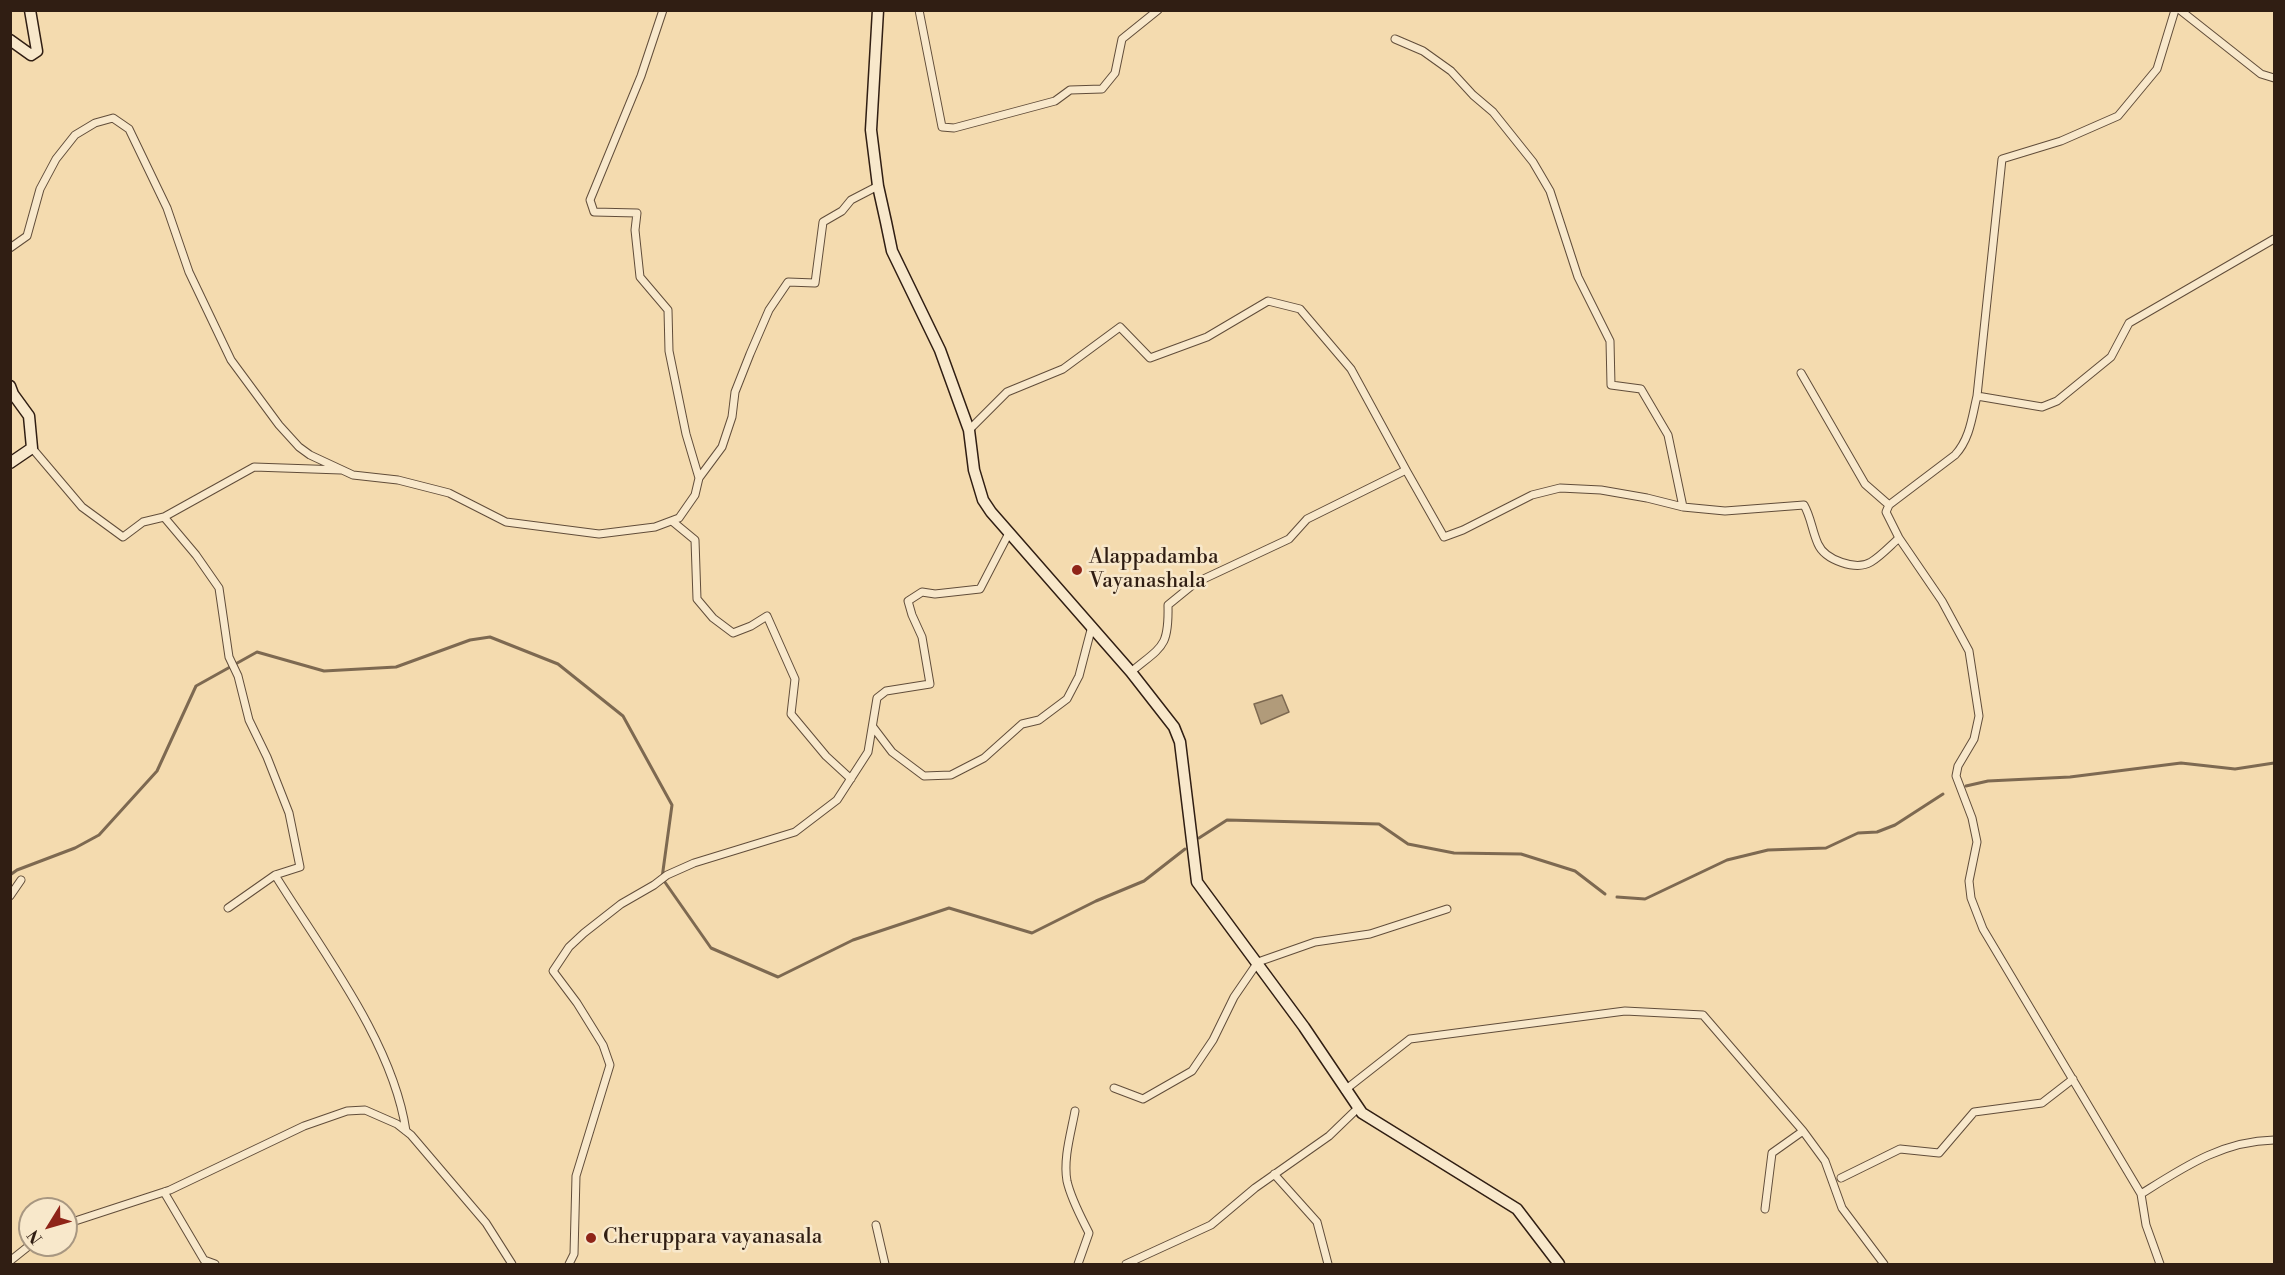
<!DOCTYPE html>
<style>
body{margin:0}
#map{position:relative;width:2285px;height:1275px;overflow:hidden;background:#f4dbaf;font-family:"Libre Bodoni",serif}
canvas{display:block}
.frame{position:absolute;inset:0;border:12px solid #301e13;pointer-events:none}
.north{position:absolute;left:18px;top:1197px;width:60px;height:60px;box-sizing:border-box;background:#f8e8cb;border:2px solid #a89781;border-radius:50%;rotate:233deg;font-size:16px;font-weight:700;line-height:24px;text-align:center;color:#301e13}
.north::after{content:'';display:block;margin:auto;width:21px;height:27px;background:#8f2418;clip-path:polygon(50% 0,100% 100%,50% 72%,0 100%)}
</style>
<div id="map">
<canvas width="2285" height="1275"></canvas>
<div class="frame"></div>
<div class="north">N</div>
</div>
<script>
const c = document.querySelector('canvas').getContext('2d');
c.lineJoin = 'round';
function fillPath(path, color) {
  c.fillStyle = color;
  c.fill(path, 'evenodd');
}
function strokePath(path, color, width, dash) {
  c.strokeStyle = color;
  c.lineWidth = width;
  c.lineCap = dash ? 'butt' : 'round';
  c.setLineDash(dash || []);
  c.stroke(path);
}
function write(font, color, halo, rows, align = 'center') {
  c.font = font + ' "Libre Bodoni",serif';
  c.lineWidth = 5;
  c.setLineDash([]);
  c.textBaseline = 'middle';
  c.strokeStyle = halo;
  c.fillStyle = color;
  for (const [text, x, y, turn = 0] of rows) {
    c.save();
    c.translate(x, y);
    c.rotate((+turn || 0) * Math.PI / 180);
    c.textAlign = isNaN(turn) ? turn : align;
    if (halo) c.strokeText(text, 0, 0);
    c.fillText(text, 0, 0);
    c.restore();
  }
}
const water = new Path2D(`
 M1282,695l7,17 -28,12 -7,-20z`);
fillPath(water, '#b19b7a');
strokePath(water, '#7d6951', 1.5);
strokePath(new Path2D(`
 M1966,786l22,-5 82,-4 111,-14 54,6 39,-6
 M1199,838l28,-18 152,4 29,20 46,9 67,1 54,17 30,23
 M10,875l7,-5 58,-22 24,-13 58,-64 39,-85 61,-34 67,19 72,-4 74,-27 20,-3 68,27 65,52 49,89 -10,73 49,70 67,29 75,-37 96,-32 83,25 64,-32 48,-20 41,-32
 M1617,897l28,2 82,-39 41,-10 58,-2 32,-15 19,-1 18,-7 48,-31`), '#7d6951', 3);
const street = new Path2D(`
 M663,10l-22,66 -51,124 4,12 43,1 -2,17 5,47 28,33 1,41 17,83 13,44
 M919,10l23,117 12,1 101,-27 15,-11 32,-1 13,-16 7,-34 36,-29
 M2180,10l81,64 13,4
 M1395,39l28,12 28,20 22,24 20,17 40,50 17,29 28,86 32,64 1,44 30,4 27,46 15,72
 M10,248l17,-12 13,-47 16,-30 19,-24 20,-12 18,-5 16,11 38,79 22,64 42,88 48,65 20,22 11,8 43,20 45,5 51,13 57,29 93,12 56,-7 24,-9 16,-23 4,-17 23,-31 10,-30 3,-25 15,-38 19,-44 19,-28 27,1 8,-61 19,-11 9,-11 27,-14
 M1801,373l64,111 24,21
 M1977,396l65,11 15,-6 54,-44 18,-34 145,-84
 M969,430l38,-38 56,-23 57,-42 30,31 57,-21 61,-36 32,8 51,60 55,101
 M32,448l50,59 41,30 20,-15 21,-5 32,38 23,33 10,69 9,19 11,44 18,37 22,56 11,54 -25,8
 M164,517l90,-50 87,3
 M672,521l23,19 2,59 16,19 20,15 18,-7 16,-10 28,63 -4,35 35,42 25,23
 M1131,672c31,-26 38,-24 37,-67l27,-22 94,-44 18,-20 99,-49 38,67 19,-7 69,-35 28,-7 41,2 46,8 36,9 42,4 79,-6c7,12 8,26 14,39 7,16 38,27 53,18 10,-6 19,-16 28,-24
 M873,727l19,25 32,24 27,-1 33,-17 38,-34 17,-4 28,-21 12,-23 13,-50
 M10,896l11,-16
 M228,908l47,-33c47,76 118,167 131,256
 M1114,1088l29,11 49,-28 21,-31 21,-43 24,-35 57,-20 55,-8 77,-25
 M1345,1090l65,-51 215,-28 78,4 100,116
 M1075,1111c-4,22 -12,48 -8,70 4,18 14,36 22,52l-11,31
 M1274,1174l43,48 11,42
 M1841,1178l59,-29 39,4 35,-41 68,-9 31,-24
 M164,1192l40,68 11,4
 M2141,1194c43,-27 81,-53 133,-54
 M1765,1209l7,-56 31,-22 22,30 17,47 42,56
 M66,1224l104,-34 134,-64 43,-15 18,-1 32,14 14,11 75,88 26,41
 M876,1225l9,39
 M10,1261l20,-16
 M569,1264l5,-10 2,-78 34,-111 -7,-20 -26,-42 -24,-32 16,-24 15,-14 37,-29 33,-19 13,-10 27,-12 101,-31 42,-32 31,-48 9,-54 9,-7 44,-7 -8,-47 -10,-22 -4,-14 14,-9 13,2 45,-5 29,-56
 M1126,1264l85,-39 44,-37 74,-52 29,-28
 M2160,1264l-14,-39 -5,-31 -158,-265 -12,-31 -2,-17 8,-39 -5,-24 -16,-42 2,-10 16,-27 5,-23 -10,-65 -27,-50 -43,-63 -13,-26 3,-7 66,-50c15,-16 17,-38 22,-59l25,-237 59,-18 57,-25 39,-47 18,-59`);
const secondary = new Path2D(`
 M878,10l-7,120 7,56 8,36 6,29 48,99 29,80 5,40 9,30 8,12 140,160 43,55 6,15 17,140 107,145 58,86 155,96 42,55
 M10,40l21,15 6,-4 -7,-41
 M10,386l3,8 16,22 3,32 -22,15`);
strokePath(street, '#614d3a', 9);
strokePath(secondary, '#301e13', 13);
strokePath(street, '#f8e8cb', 7);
strokePath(secondary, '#f8e8cb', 10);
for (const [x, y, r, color] of [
 [1077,570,6,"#8f2418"],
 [591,1238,6,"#8f2418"]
]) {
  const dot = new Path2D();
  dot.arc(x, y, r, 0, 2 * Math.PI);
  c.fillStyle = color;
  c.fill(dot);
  strokePath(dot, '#f8e8cb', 2);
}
write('21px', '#301e13', '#f8e8cb', [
 ["Alappadamba",1089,558],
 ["Vayanashala",1089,582],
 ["Cheruppara vayanasala",603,1238]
], 'left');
</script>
